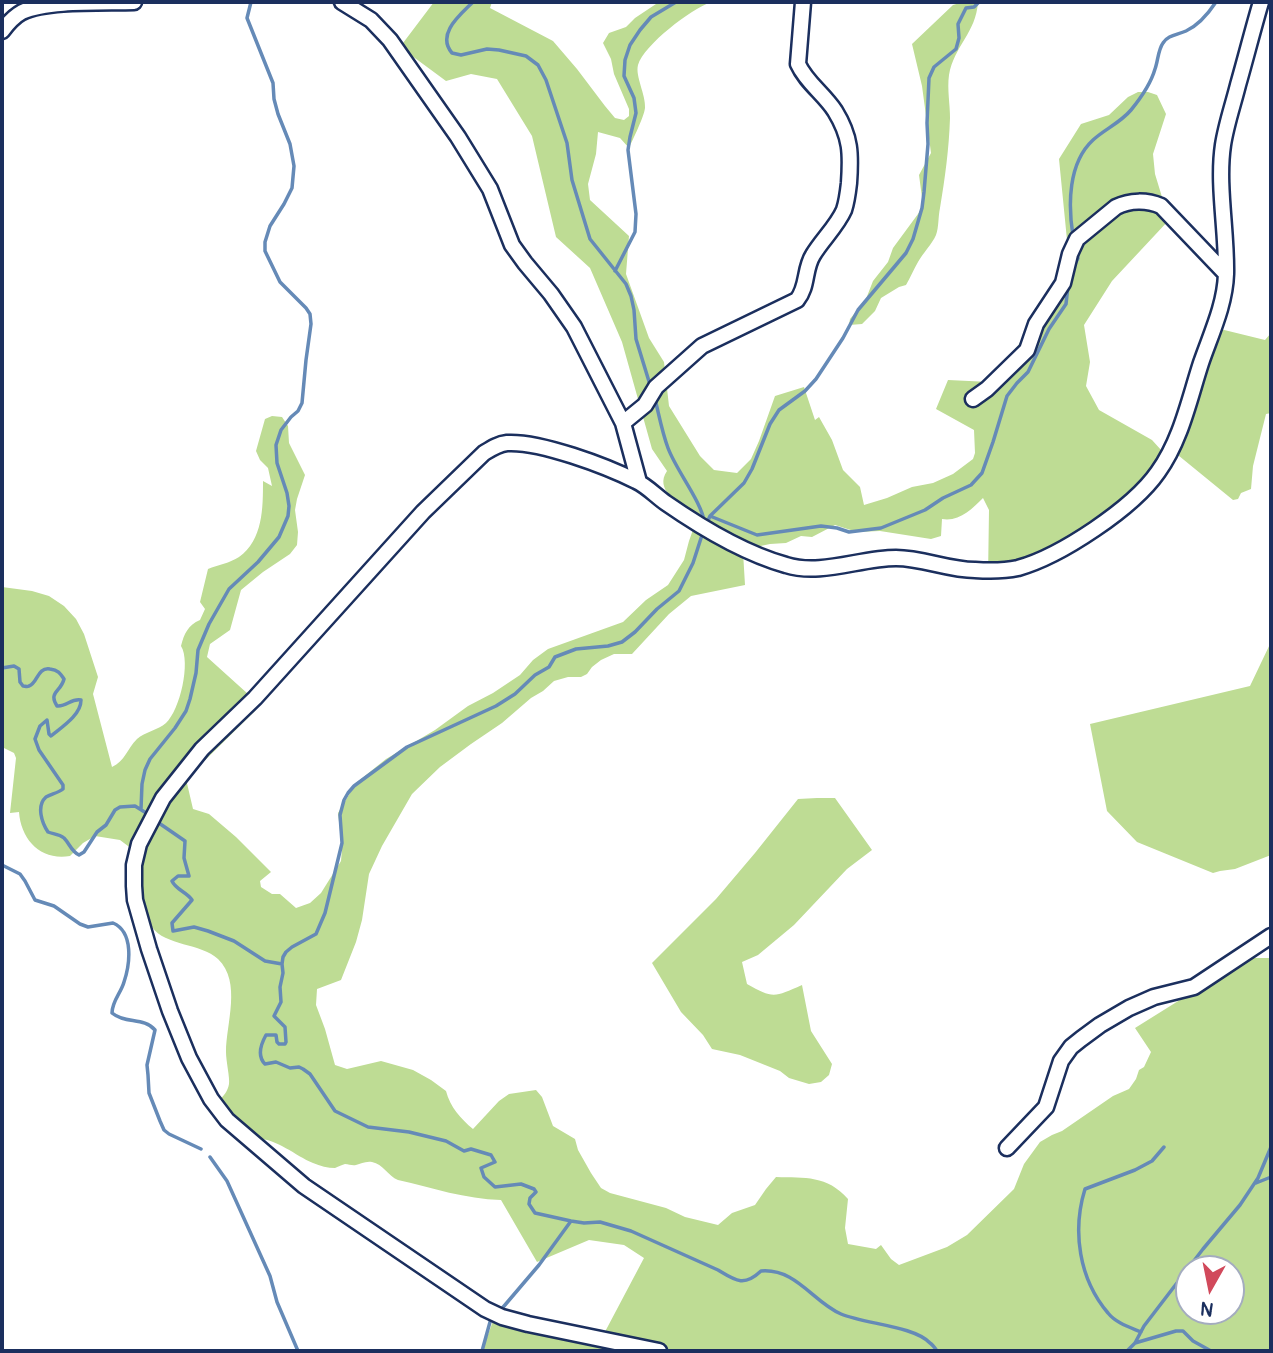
<!DOCTYPE html>
<style>
body{margin:0}
#map{position:relative;width:1273px;height:1353px;overflow:hidden;background:#fff;font-family:Pangolin,sans-serif}
canvas{display:block}
.frame{position:absolute;inset:0;border:4px solid #1b2f5e;pointer-events:none}
.north{position:absolute;left:1175px;top:1255px;width:70px;height:70px;box-sizing:border-box;background:#fff;border:2px solid #a4acbf;border-radius:50%;rotate:189deg;font-size:19px;font-weight:700;line-height:28px;text-align:center;color:#1b2f5e}
.north::after{content:'';display:block;margin:auto;width:24px;height:32px;background:#d1495b;clip-path:polygon(50% 0,100% 100%,50% 72%,0 100%)}
</style>
<div id="map">
<canvas width="1273" height="1353"></canvas>
<div class="frame"></div>
<div class="north">N</div>
</div>
<script>
const c = document.querySelector('canvas').getContext('2d');
c.lineJoin = 'round';
function fillPath(path, color) {
  c.fillStyle = color;
  c.fill(path, 'evenodd');
}
function strokePath(path, color, width, dash) {
  c.strokeStyle = color;
  c.lineWidth = width;
  c.lineCap = dash ? 'butt' : 'round';
  c.setLineDash(dash || []);
  c.stroke(path);
}
fillPath(new Path2D(`
 M434,2h58l-2,6 63,33 24,28 28,37 10,12 9,2 5,-4v-7l-15,-35 -3,-15 -8,-16 6,-10 17,-6 9,-9 24,-16h52c-20,7 -67,43 -73,63 -3,11 8,30 7,43 -1,9 -12,31 -16,40l-9,-10 -22,-6 -2,22 -8,30 2,16 39,36 -3,38 23,64 15,24 5,44 31,50 14,14 23,3 14,-14 8,-18 16,-45 29,-9 11,33 4,-3 13,23 11,30 17,17 4,18 23,-7 25,-11 21,-4 20,-9 20,-15 2,-6 -1,-23 -38,-21 12,-29 42,2 59,-77 18,-65 -8,-81 22,-35 28,-9 19,-18 10,-5h10l9,3 9,19 -13,40 2,20 14,46 -57,61 -28,44 6,37 -4,24 13,24 53,30 10,11 -2,11 -59,66 -100,49 -13,1 1,-68 -6,-12c-11,11 -24,24 -41,21l-1,17 -10,3 -51,-8 -23,1 -22,-7 -23,12 -11,-1 -15,7 -16,1 -19,4 -8,4 2,33 -54,11 -22,18 -37,40h-18l-13,6 -9,7 -5,7 -6,3h-13l-14,4 -11,10 -12,7 -29,25 -31,21 -31,23 -28,27 -30,52 -13,28 -7,46 -6,22 -15,38 -24,9 -1,16 9,24 10,36 12,4 34,-8 32,9 18,10 15,11c4,16 15,28 27,38l26,-28 10,-7 27,-4 6,7 11,29 22,13 3,11 13,23 10,15 9,5 56,15 19,9 33,8 14,-12 23,-8 11,-16 10,-12c29,1 51,-2 72,22l-3,29 3,16 28,5 5,-4 10,14 8,6 48,-18 20,-12 47,-46 10,-25 16,-22 12,-7 10,-4 51,-35 16,-7 7,-10 3,-9 5,-3 7,-15 -16,-24 56,-35 42,-35h38v393h-789l11,-30 49,13 56,11 46,-87 -20,-13 -35,-5 -52,22 -36,-62c-36,-1 -68,-12 -103,-20 -10,-4 -15,-16 -26,-18 -7,-1 -11,2 -16,3 -4,1 -7,-1 -11,-1 -4,1 -7,3 -10,4 -7,0 -15,-2 -22,-5 -19,-8 -39,-27 -60,-24l-35,-38c5,-4 10,-10 11,-17 1,-6 -3,-23 -3,-32 0,-28 16,-70 -8,-93 -17,-16 -53,-13 -66,-32 -11,-16 -16,-58 -20,-78l-12,-9 -25,-4 -12,7 -13,13c-29,5 -49,-16 -51,-44l-9,1 6,-55 -2,-5 -12,-6v-160l30,4 17,5 15,10 12,13 8,15 14,43 -5,17 19,73c13,-6 15,-18 25,-28 8,-7 21,-9 29,-16 14,-13 25,-61 15,-77 3,-12 7,-21 19,-26l5,-11 -5,-7 8,-33c10,-4 22,-6 31,-12 24,-17 24,-49 24,-76l9,5 -4,-18 -8,-8 -4,-9 9,-32 7,-3 10,1 6,9 1,17 16,32 -8,24 -2,11 3,22 -1,13 -7,9 -27,18 -22,18 -11,40 -20,14 -3,13 41,37 8,16 -70,69 7,30 16,5 27,23 35,35 -11,9 1,6 11,7h8l16,14 14,-5 11,-10 20,-32 1,-12 -4,-36 18,-30 30,-24 49,-29 33,-24 25,-13 27,-18 13,-15 15,-11 75,-27 23,-22 22,-15 16,-25 5,-19 5,-14c-2,-4 -3,-8 -5,-11 -10,-14 -35,-26 -22,-45l-15,-22 -30,-107 -32,-74 -34,-31 -24,-101 -35,-57 -26,-5 -25,7 -46,-34zM1189,1269h42v42h-42z
 M963,2h15c-2,31 -24,44 -29,73 -2,14 1,29 1,43 -1,31 -5,60 -10,90 -2,9 -1,19 -4,27 -4,9 -13,18 -18,27 -4,7 -8,16 -12,23l-7,2 -18,11 -6,13 -13,13 -13,1 1,-6 16,-20 7,-18 15,-19 5,-14 25,-34 5,-9 -4,-30 12,-22 -9,-67 -10,-42 41,-39z
 M1208,326l57,14 6,-7v80l-5,1 -13,52 -2,23 -10,4 -3,6 -5,1 -60,-49z
 M1271,642v213l-36,14 -15,2 -7,2 -76,-31 -30,-31 -17,-87 160,-38z
 M817,798h18l37,52 -25,19 -53,56 -36,30 -16,7 5,22c26,15 28,13 55,1l9,46 21,33 -3,11 -8,7 -12,2 -20,-6 -9,-7 -40,-16 -28,-6 -9,-14 -22,-23 -29,-49 64,-64 39,-46 43,-54z`), '#bedc94');
strokePath(new Path2D(`
 M473,2c-13,13 -37,32 -21,51l9,2 26,-6 12,1 27,6 12,9 8,15 21,63 5,37 18,59 36,45 5,12 3,14 2,29 15,49
 M1073,236c-5,-31 -5,-73 20,-96 12,-11 27,-17 38,-30 9,-11 20,-27 24,-41 3,-8 3,-19 8,-26 5,-8 14,-8 23,-12 13,-6 22,-17 30,-29
 M1074,266l4,-8 -2,-8
 M615,271l20,-39 1,-18 -8,-64 2,-13 6,-24 -2,-15 -10,-22 1,-16 5,-15 10,-15 11,-13 25,-15
 M655,399c4,16 7,33 13,49 9,24 33,52 37,76
 M710,516l47,19 64,-9 16,2 12,4 32,-4 44,-18 18,-12 28,-13 11,-12 11,-31 14,-46 10,-13 11,-11 21,-43 17,-25 2,-18
 M706,525l4,-9 34,-33 8,-14 18,-45 9,-14 26,-19 11,-12 27,-41 15,-28 48,-57 7,-14 9,-31 2,-16 4,-48 -1,-21 2,-45 5,-11 22,-18 3,-11 -1,-14 8,-16 8,-1 5,-5
 M703,532l-10,31 -14,28 -22,18 -22,23 -13,10 -14,4 -32,3 -21,8 -6,10 -14,8 -20,19 -19,12 -89,41 -53,39 -6,7 -4,7 -4,15 2,28 -17,70 -9,21 -24,13 -6,5 -3,5 -1,7 1,9 -3,14 1,15 -7,14 11,11 1,15 -1,2h-6l-2,-2 -1,-7h-10c-5,9 -9,21 -1,29l11,-2 14,6 9,-1 4,2 7,5 25,37 33,16 41,5 37,9 18,10 7,-2 20,6 4,7 -14,6 3,9 11,10 26,-3 13,5 2,3 -6,6 -1,6 6,9 36,8 13,2 16,-1 31,9 87,39c18,11 26,17 43,1 35,-3 52,31 80,43 24,10 73,12 89,29 3,2 5,5 7,8
 M2,668l12,-2 5,3 1,13 3,4c2,0 4,1 6,0 9,-3 8,-19 21,-17 8,1 10,4 14,10 -3,13 -16,13 -7,27 10,1 14,-8 24,-6 0,15 -19,27 -30,36l-2,-2 -2,-14 -7,6 -5,13 4,11 24,35v4c-5,4 -12,5 -17,8 -10,9 -4,26 2,35 5,2 11,2 16,6 6,6 7,13 15,17l5,-3 13,-20 9,-7 9,-15 5,-3 15,-1 16,10
 M141,809l1,-25 3,-14 5,-11 25,-31 11,-17 4,-12 6,-26 2,-23 11,-26 20,-35 29,-27 21,-25 9,-21 1,-10 -2,-13 -10,-30 -1,-18 5,-15 10,-13 7,-6 4,-8 4,-43 5,-36 -1,-10 -4,-6 -26,-26 -15,-31v-9l5,-16 14,-22 8,-16 2,-22 -4,-22 -12,-30 -4,-15 -1,-16 -26,-65 4,-16
 M156,821l29,20 -1,17 5,18h-11l-6,5c4,9 15,11 20,19l-20,23 1,8 21,-4 14,4 26,10 31,20 17,3
 M2,865l18,9 5,7 10,19 19,6 26,18 8,3 25,-4c21,9 17,41 11,59 -3,11 -12,19 -12,31 13,11 32,4 43,17l-8,35 1,10 1,18 11,28 4,9 5,4 32,15
 M210,1157l17,24 43,95 7,26 21,49
 M1256,1183l15,-6
 M499,1312l40,-47 32,-44
 M1141,1332c-12,-5 -25,-9 -33,-19 -29,-34 -36,-82 -23,-124l50,-19 17,-9 12,-14
 M1135,1343l41,-12h7l10,10 18,10
 M482,1351l8,-29
 M1127,1351l8,-8 9,-17 59,-77 37,-44 18,-27 13,-31`), '#658ab7', 3.5);
const minor = new Path2D(`
 M342,2l29,18 19,20 68,97 32,52 22,56 13,18 26,31 23,33 49,96 16,59
 M2,31c6,-8 11,-14 20,-19 26,-12 82,-9 112,-10
 M973,399l14,-10 40,-39 9,-26 27,-41 7,-29 7,-15 39,-32c14,-7 31,-7 45,-1l65,68
 M623,423l22,-18 11,-18 46,-41 95,-46c11,-13 7,-31 16,-45 9,-15 24,-29 31,-45 3,-9 4,-18 5,-27 2,-29 2,-46 -14,-72 -11,-17 -29,-29 -37,-47l5,-62
 M1007,1148l39,-41 15,-46 10,-14 10,-8 19,-14 29,-17 25,-11 40,-10 77,-51
 M659,1351l-131,-27 -26,-7 -17,-8 -181,-123 -77,-66 -16,-21 -22,-41 -19,-47 -21,-62 -14,-49 -1,-14v-21l5,-21 24,-46 39,-49 53,-51 168,-186 61,-59c8,-5 14,-9 23,-10 33,-2 99,23 129,38 11,5 20,15 30,22 36,25 77,50 120,62 35,11 74,-7 110,-7 27,0 52,12 79,12 14,1 29,1 43,-2 43,-12 115,-60 140,-96 23,-32 31,-72 43,-109 10,-29 24,-58 25,-89 1,-42 -9,-89 -3,-129 3,-20 10,-40 15,-60 8,-28 15,-56 23,-83`);
strokePath(minor, '#1b2f5e', 19);
strokePath(minor, '#fff', 14);
</script>
